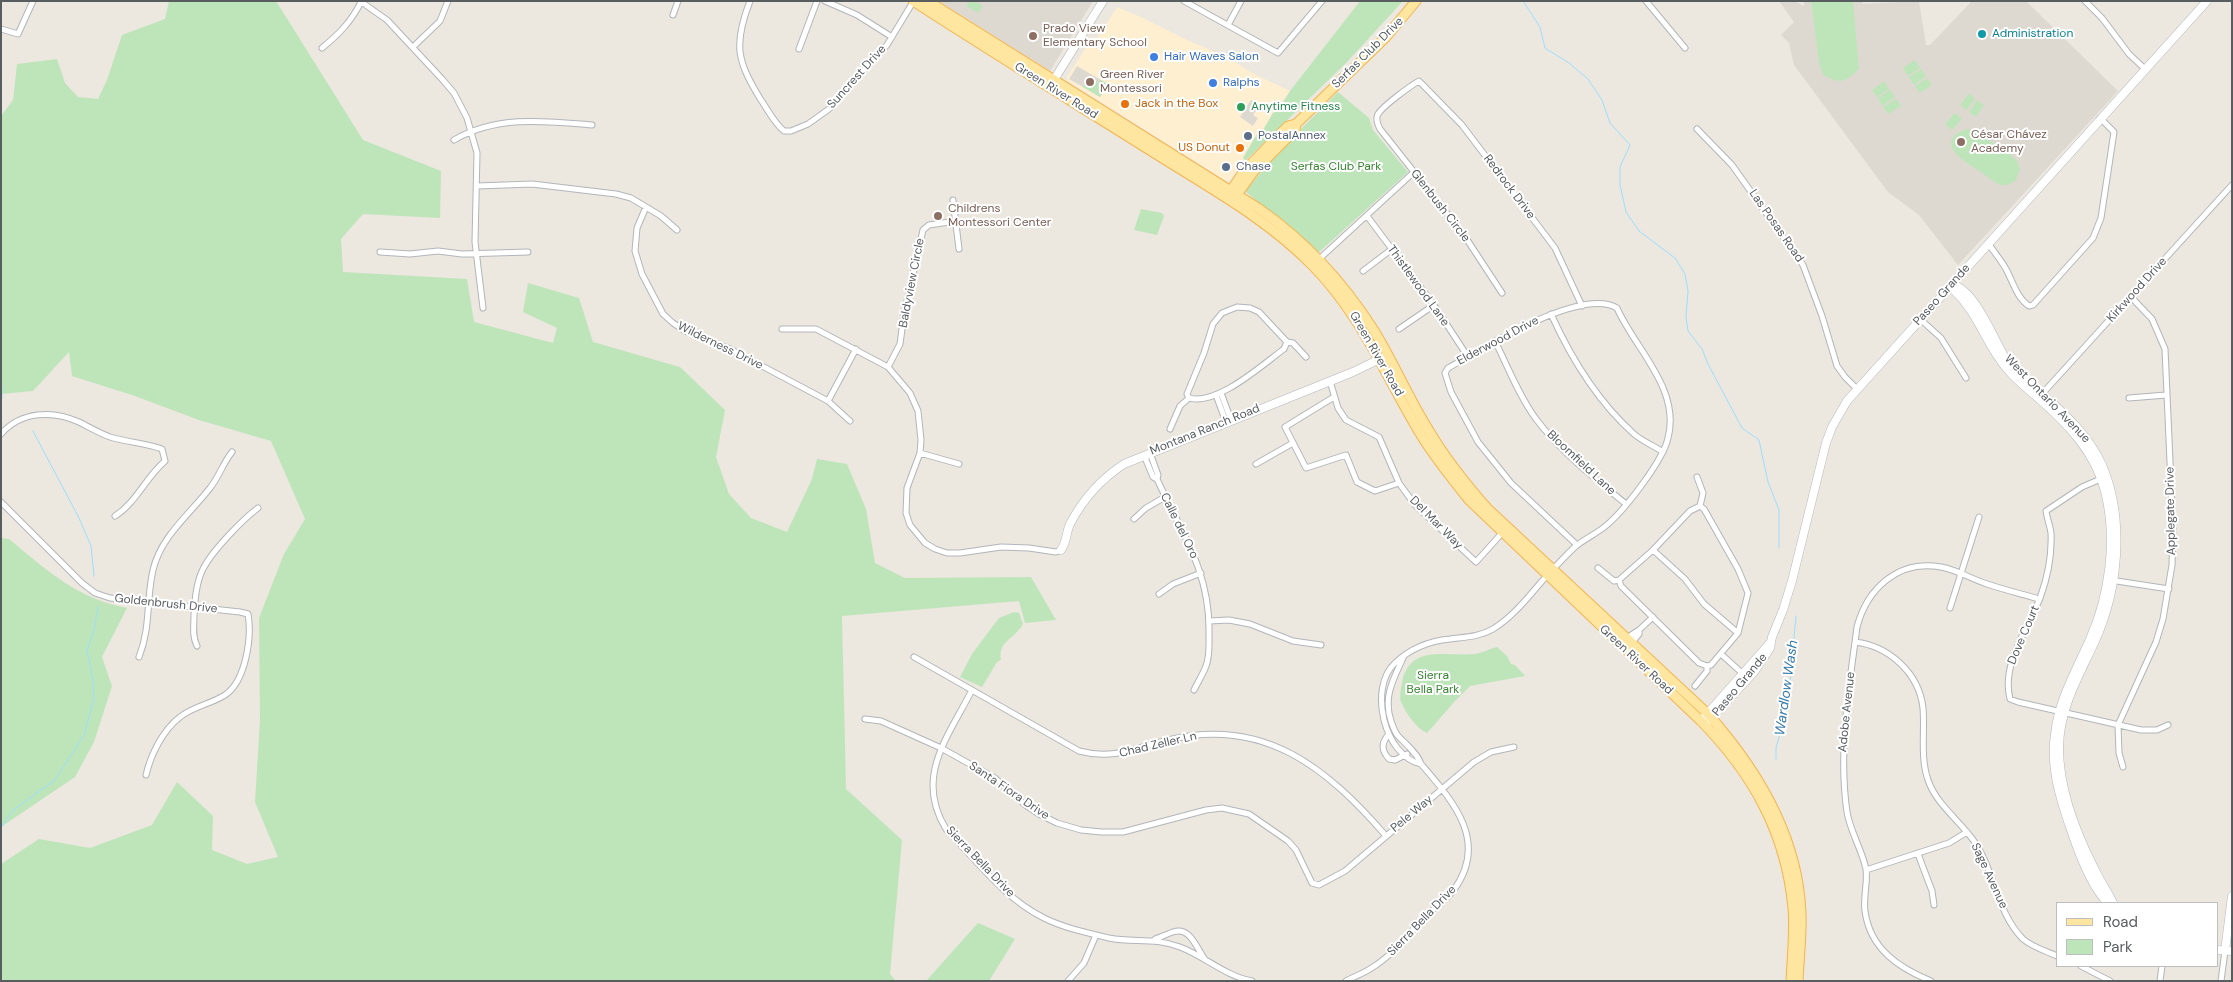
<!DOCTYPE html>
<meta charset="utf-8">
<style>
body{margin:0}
#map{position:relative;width:2233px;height:982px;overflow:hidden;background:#ece7df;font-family:"DM Sans",sans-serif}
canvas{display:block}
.frame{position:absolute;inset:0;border:2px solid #585d60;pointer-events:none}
.legend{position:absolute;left:2056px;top:902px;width:162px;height:65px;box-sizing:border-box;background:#fff;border:1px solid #bcbebf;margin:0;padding:6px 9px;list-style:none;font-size:15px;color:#585d60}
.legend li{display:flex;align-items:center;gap:10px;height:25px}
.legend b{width:25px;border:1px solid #bcbebf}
</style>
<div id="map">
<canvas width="2233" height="982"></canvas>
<div class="frame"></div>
<ul class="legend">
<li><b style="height:6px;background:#ffe6a0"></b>Road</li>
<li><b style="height:14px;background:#bee5ba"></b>Park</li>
</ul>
</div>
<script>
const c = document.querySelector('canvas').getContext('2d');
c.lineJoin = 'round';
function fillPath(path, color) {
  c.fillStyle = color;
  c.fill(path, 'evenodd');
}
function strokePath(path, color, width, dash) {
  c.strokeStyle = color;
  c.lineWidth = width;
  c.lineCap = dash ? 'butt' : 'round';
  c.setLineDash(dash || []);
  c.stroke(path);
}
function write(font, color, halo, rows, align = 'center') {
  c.font = font + ' "DM Sans",sans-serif';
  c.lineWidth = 4;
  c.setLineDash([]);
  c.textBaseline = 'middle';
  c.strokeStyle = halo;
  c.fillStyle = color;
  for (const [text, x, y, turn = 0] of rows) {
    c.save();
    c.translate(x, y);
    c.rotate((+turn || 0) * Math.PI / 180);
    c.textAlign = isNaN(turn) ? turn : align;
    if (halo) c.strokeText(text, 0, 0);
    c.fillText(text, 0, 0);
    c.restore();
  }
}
fillPath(new Path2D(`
 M1117,7l24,10 44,22 44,19 23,15 38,18 -17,22 -13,23 -3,-2 -12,20 -6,15 -9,11 -4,1 -158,-100 -1,-4 26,-40 4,2z`), '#feefd1');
fillPath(new Path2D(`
 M939,1h154l-43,70z
 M1779,1h15l10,5v-5h58l1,3 56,-3 7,44h4l42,-44h54l92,90 -160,174 -39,-50 -31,-23 -94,-127 -5,-22 -8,-8 13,-13z
 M1077,66l31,18 -8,13 -31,-18z
 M1251,100l9,5 -7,10 5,3 -5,8 -13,-9z`), '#ded9d0');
fillPath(new Path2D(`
 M169,1h107l87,139 78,31 -1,47 -77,-4 -22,25 2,33 124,7 7,43 79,21 4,-15 -34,-16 5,-29 51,15 14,44 87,25 45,43 -9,47 13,37 22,24 36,14 25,-53 5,-20 30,5 19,45 9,54 30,15 126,-1 25,43 -31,3 -6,-22 -177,15 4,173 56,51 -12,134 6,7h-895v-117l38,-25 51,9 62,-23 25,-43 36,34 -1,34 35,14 31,-7 -23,-55 5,-82 -1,-102 25,-64 21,-35 -34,-78 -72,-21 -64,-24 -63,-20 -3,-24 -36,39 -32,3v-278l12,-16 4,-36 40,-5 8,24 13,14 20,2 9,-19 15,-45 43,-16z
 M969,1h6l8,5 -5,7 -12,-7z
 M1360,1h43l-56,61 -101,98 -3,-2 14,-24 3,1 13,-22 5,-2 12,-20z
 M1811,1h42l6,68c-14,14 -19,15 -36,6l-4,-12z
 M1915,60l5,8 -12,8 -5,-8z
 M1921,69l5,7 -12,9 -5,-8z
 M1927,78l5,7 -12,8 -5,-7z
 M1094,80l5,3 2,-3 7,4 -8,13 -17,-10 2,-3 5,2z
 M1884,81l5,8 -12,8 -5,-7z
 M1890,90l5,7 -13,9 -4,-8z
 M1338,92l31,26 4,12 35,42 -90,81 -73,-62 35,-41z
 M1969,93l6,6 -9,11 -6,-5z
 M1896,99l5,7 -13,8 -5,-7z
 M1977,100l7,5 -8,12 -7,-5z
 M1955,113l7,6 -10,11 -7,-6z
 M1967,129l9,2 36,25 6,6 2,7 -4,11c-5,4 -9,6 -15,5 -7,-2 -14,-9 -20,-13 -15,-9 -50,-31 -14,-43z
 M1141,209l21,4 2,3 -7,19 -23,-5z
 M1,538l8,1c37,31 69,60 118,69l-25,49 10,29 -18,56 -19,35 -74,50z
 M1014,612l5,1 4,11c-8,15 -26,17 -22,36l-4,2 -15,25 -22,-10 12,-23 27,-36z
 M1497,647l10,9 4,8 4,1 10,11 -55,10 -14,14 -29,33c-10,-4 -21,-20 -26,-31 -2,-6 0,-13 1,-19 7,-40 45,-26 73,-29 8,-1 14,-5 22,-7z
 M978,923l37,16 -26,42h-63z`), '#bee5ba');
strokePath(new Path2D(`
 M1523,1l17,26 5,21 24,15 19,16 14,21 8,23 20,22 -10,22v18l6,27 13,19 36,27 10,16 3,17 -2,26 2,14 14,18 6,15 34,64 17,12 9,42 11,28v38
 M1,359l1,39
 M33,431l46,87 12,28 3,30
 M1776,759v-11l12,-44 8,-88
 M1,828l11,-17 43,-31 29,-45 10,-36 -1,-18 -6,-31 7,-20 4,-23`), '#9bdeff', 1);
const street = new Path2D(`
 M360,1l27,19 55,59 12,14 13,25 10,35 -2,89 8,66
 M750,1c-17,44 -13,60 11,99 7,10 13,23 23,31h7l17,-7 21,-15 58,-64 26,-43
 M825,1l32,14 35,22
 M1184,1l94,52 44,-52
 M1646,1l39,47
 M2085,1l17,17 27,36 16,15
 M673,15l5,-14
 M1228,25l13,-24
 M1,29l17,5 15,-33
 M413,47l27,-26 8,-20
 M322,48c17,-14 29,-26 39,-46
 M799,49l18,-48
 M1697,129l35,36 71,100 19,51 15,50 8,11 12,12
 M454,140c43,-25 92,-19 138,-15
 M477,186l55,-2 84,10 15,4 30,18 16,14
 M953,200l6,49
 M646,207l-9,21 -2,23 7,23 21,40 10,9 12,8 45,18 98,52 22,20
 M1367,216l67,89 34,52
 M1988,243c6,9 13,17 18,26 7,13 11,29 23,37l4,-1 60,-67 8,-20 13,-86 -14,-14
 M380,252l30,2 28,-3 24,3 66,-2
 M1317,261l97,-89
 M1363,271l29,-22
 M1502,293l-38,-58 -84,-106c-2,-4 -5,-10 -2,-15 5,-8 32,-28 41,-33l43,44 93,123 27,58
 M1551,314c20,44 46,87 83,120 8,7 20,12 29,18
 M1920,319l21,19 25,40
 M782,329h34l72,38 22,26 8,18 3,29 -1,13 -13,35 -1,25 4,12 15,18 10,6 12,4h13l41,-6 28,1 27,4 5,-2
 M1399,329l35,-24
 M1495,341c13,26 24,55 41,78 25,33 58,59 90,85
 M888,367l12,-23 4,-30 19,-84 6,-5 27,-4
 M1330,381l8,27 8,12 33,17 20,46 16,22 61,57 26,-29
 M1221,393l10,27
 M2042,394l190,-209
 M1216,395l10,27
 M1334,397l-49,30 21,41 40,-13 11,27 18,9 24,-8
 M1189,398c28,8 73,-33 95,-49l3,-7
 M2129,398l37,-3
 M828,401l28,-52
 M1170,429l10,-23 9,-8 -2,-4 17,-41 9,-29 9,-11 15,-6 13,1 9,4 28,30 6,1 13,14
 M1,434c20,-23 52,-24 78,-12 10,5 20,11 31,15 17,5 35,6 52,12l3,12c-19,16 -29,42 -50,55
 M920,453l39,11
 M1150,453l8,22 -1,4
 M1144,455l9,22 4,2c24,53 53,92 52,153 0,11 1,24 -3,34 -3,8 -8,16 -12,24
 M1256,464l37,-21
 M1697,477l6,16 -3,13
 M2103,478l-21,9 -36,24c1,7 4,15 5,22 1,21 -4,46 -11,65 -12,31 -39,66 -30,101l8,3 123,28h16l11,-5
 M1,502l81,81 13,10 15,5 130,14 8,2c4,23 -2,67 -23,81 -14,9 -31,11 -45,22 -17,13 -29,37 -34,58
 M1134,519l12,-11 19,-11
 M1653,550l32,29 19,25 34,29
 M1598,568l16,13 5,-1
 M1619,580l34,-30 37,-39 10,-5 4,3 34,60 10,24 -10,40 -27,32 -4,1
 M1619,580l2,6 78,77 8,3
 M2110,580l59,9
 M1159,594l14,-10 28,-11
 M1950,608l29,-91
 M1209,621l20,-1 21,4 43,17 28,4
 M1631,639v-4l8,-5 14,-13
 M1631,639h4l4,-5v-4
 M1855,642c34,4 64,31 68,66 2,24 -3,49 5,72 9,26 33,41 48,64 19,29 21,69 47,95 9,8 23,12 34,17
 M197,646c-5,-10 -3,-20 -3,-31 1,-15 2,-32 9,-46 9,-18 39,-49 55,-61
 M1721,654l21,19
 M139,657c12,-30 7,-57 14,-87 8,-34 37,-56 57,-82 9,-11 13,-25 22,-36
 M914,657l165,94c34,9 57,-3 89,-11 96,-24 159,28 218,96
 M1695,686l12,-15v-5
 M972,690c-24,47 -58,87 -26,139 30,31 59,70 98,89 20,10 44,15 65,20 25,5 45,-1 71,9 26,10 45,29 72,34
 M865,719l16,2 60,27 54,30 29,26 15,10 18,9 24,7 20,2h22l83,-22 16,-2 27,6 39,27 8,9 16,33 7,2 26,-14 129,-109 17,-10 23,-5
 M1389,734c-8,9 -8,16 0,25l6,1 12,-6
 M1421,764c-37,-8 -53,-76 -26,-101 16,-15 34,-22 55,-24 15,-2 29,-2 43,-10 25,-15 42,-42 62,-62 7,-7 14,-15 21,-21 10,-8 22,-13 32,-22 17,-15 55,-63 60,-86 13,-49 -33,-89 -51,-130 -36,-22 -136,42 -169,60l-3,5 6,19 27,50 33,41 66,62
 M2123,767l-4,-14 -1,-28 38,-83 7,-23 9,-54 1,-35 -8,-181 -13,-30 -21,-22
 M1918,854l14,37 2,14
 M1866,870l83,-27 18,-11
 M1155,939c6,-2 12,-5 18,-7 17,-6 23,15 31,26
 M2081,966l29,15
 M1068,981l16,-18 12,-28
 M1346,981c9,-5 19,-8 27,-14 21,-13 35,-33 52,-50 9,-9 20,-16 28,-26 37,-49 0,-90 -32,-127 -3,-10 -14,-19 -21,-26 -5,-4 -7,-11 -9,-17 -8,-24 2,-41 12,-63
 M1931,981c-32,-13 -61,-32 -66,-70 -2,-14 3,-29 1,-42 -4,-19 -16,-38 -19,-57 -9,-62 2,-123 10,-185 10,-38 41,-68 84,-60 17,3 30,12 46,17 18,6 35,10 52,15
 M2160,981l2,-15
 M2221,981l4,-30`);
const secondary = new Path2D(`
 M1052,83l51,-82
 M1952,285c21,2 42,54 52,71 10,15 24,26 37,37 24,21 48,43 61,72 23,54 17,123 -7,176 -16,35 -36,68 -36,107 0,43 17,85 36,122 5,11 13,22 18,33
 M1952,285l1,4c27,26 32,55 55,81 8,10 20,19 30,28 30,26 57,54 67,93 12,48 5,103 -15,148 -14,32 -31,60 -35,95 -5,32 5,65 16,96 7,21 21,58 37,73
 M1061,550c6,-8 5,-18 9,-26 13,-25 31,-45 54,-60l229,-92 35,-17
 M1701,721l70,-79
 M1705,725l49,-53 16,-24 2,-11 11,-27 9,-29 34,-138 6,-16 15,-26 360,-400
 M2217,950l15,1
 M2225,951l7,-55`);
const primary = new Path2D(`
 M913,1c80,52 162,102 243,153 54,34 111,65 156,111 49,49 74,112 109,170 14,23 31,44 48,65l232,221c52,53 85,112 92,187 2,24 -1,49 -2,73
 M928,1l330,207c46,32 85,74 115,121 20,32 35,68 55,100 17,29 37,54 59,79l221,206c49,55 90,122 93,199 1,22 -2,45 -3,68
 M1228,195l16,-24 44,-45 8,-2
 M1234,199l20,-28 41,-41 1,-6 90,-87 30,-36`);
strokePath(street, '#b2b6ba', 7);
strokePath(secondary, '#b3b7bd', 9);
strokePath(primary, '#f4b44f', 11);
strokePath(street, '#fff', 5);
strokePath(secondary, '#fff', 8);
strokePath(primary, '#ffe6a0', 9);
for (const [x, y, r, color] of [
 [1982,34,5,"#0f9aa8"],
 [1033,36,5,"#8d6e63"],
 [1154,57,5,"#3f7fe0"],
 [1090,82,5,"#8d6e63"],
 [1213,83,5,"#3f7fe0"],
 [1125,104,5,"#e8710a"],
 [1241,107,5,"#2e9e5b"],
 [1248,136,5,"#5c6f8a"],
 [1961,142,5,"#8d6e63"],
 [1240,148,5,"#e8710a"],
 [1226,167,5,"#5c6f8a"],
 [938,216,5,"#8d6e63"]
]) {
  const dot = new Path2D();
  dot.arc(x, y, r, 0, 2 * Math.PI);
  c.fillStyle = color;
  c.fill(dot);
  strokePath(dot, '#fff', 2);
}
write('12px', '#785e54', '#fff', [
 ["Prado View",1043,29],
 ["Elementary School",1043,43],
 ["Green River",1100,75],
 ["Montessori",1100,89],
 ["César Chávez",1971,135],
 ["Academy",1971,149],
 ["Childrens",948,209],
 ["Montessori Center",948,223]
], 'left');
write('12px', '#0d838f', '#fff', [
 ["Administration",1992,34]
], 'left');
write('12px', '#585d60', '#fff', [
 ["Serfas Club Drive",1368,53,-45],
 ["Suncrest Drive",857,77,-48],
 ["Green River Road",1056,91,32],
 ["Redrock Drive",1509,187,53],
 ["Glenbush Circle",1440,206,52],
 ["Las Posas Road",1776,226,55],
 ["Baldyview Circle",912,283,-79],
 ["Thistlewood Lane",1418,286,54],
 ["Kirkwood Drive",2137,290,-48],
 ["Paseo Grande",1942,295,-48],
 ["Elderwood Drive",1498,341,-28],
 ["Wilderness Drive",720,346,26],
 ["Green River Road",1376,354,60],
 ["West Ontario Avenue",2047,399,46],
 ["Montana Ranch Road",1205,430,-22],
 ["Bloomfield Lane",1581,463,43],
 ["Applegate Drive",2171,511,-91],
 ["Del Mar Way",1436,523,45],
 ["Calle del Oro",1179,526,64],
 ["Goldenbrush Drive",166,604,6],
 ["Dove Court",2024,635,-67],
 ["Green River Road",1636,660,43],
 ["Paseo Grande",1740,685,-50],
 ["Adobe Avenue",1847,712,-84],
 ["Chad Zeller Ln",1158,745,-13],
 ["Santa Fiora Drive",1009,791,34],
 ["Pele Way",1412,814,-40],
 ["Sierra Bella Drive",980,862,46],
 ["Sage Avenue",1989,876,65],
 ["Sierra Bella Drive",1422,921,-46]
]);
write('12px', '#366cbe', '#fff', [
 ["Hair Waves Salon",1164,57],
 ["Ralphs",1223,83]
], 'left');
write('12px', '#c56008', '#fff', [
 ["Jack in the Box",1135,104],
 ["US Donut",1230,148,"right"]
], 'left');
write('12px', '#27864d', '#fff', [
 ["Anytime Fitness",1251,107]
], 'left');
write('12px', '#4e5e75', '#fff', [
 ["PostalAnnex",1258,136],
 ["Chase",1236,167]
], 'left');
write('12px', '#378532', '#fff', [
 ["Serfas Club Park",1336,167],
 ["Sierra",1433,676],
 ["Bella Park",1433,690]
]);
write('italic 14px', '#367aa9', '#fff', [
 ["Wardlow Wash",1787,688,-82]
]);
</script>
